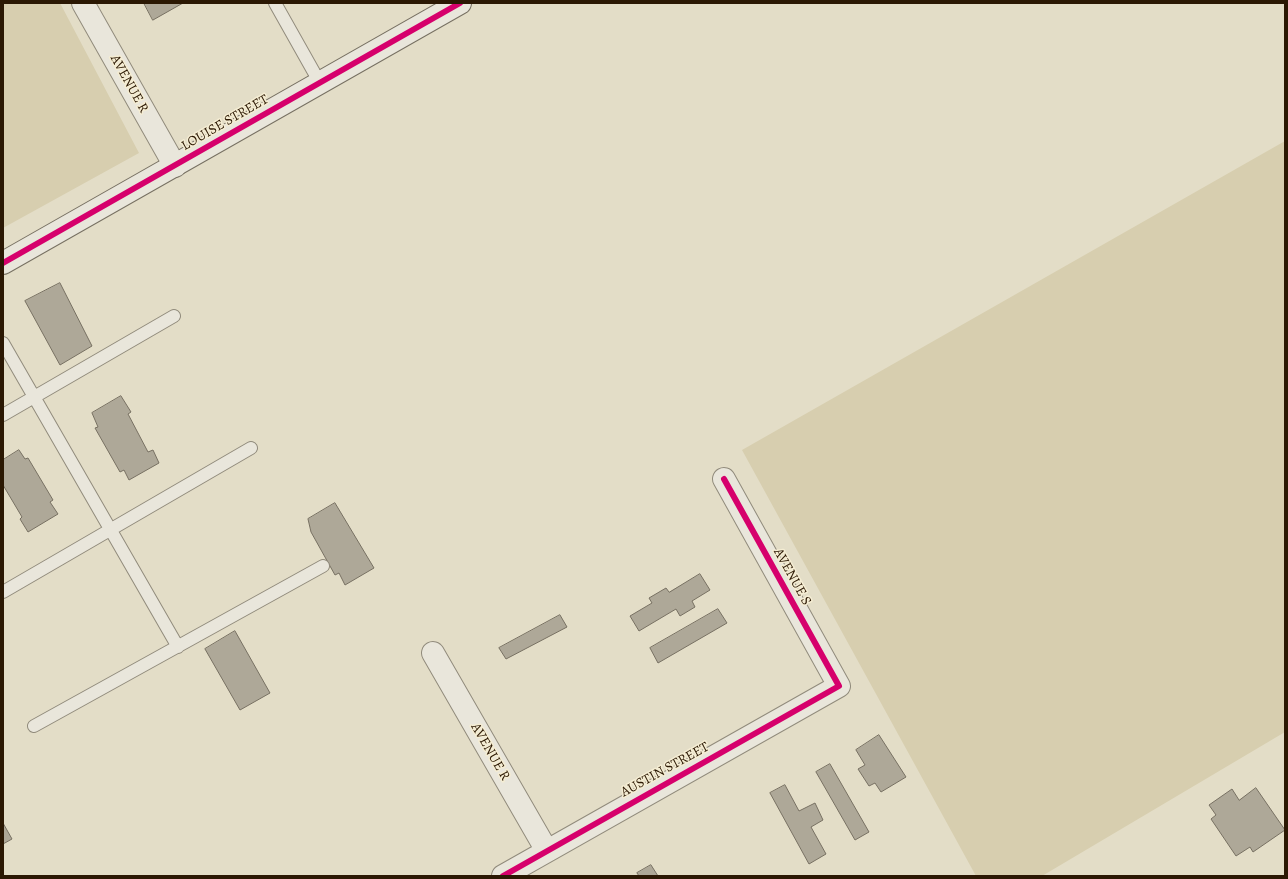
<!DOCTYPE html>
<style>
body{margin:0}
#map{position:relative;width:1288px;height:879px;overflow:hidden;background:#e3ddc7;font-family:Alegreya,serif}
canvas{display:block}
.frame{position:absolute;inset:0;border:4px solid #2b1803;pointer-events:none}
</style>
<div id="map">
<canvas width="1288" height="879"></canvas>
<div class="frame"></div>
</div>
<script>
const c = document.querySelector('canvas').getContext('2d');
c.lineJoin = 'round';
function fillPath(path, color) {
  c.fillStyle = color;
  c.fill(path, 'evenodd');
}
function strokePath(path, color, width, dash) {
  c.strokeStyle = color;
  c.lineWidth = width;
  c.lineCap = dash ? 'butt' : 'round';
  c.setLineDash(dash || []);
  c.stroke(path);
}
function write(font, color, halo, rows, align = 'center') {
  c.font = font + ' Alegreya,serif';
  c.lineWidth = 3;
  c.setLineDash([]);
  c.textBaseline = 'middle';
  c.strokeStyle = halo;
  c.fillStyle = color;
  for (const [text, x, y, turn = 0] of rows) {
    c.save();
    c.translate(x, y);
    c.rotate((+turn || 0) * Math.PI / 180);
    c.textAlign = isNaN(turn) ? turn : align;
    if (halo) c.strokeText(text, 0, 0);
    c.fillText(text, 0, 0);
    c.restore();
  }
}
fillPath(new Path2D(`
 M3,3h57l79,150 -136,75z
 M1285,141v591l-243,144h-66l-234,-426z`), '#d7ceaf');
const building = new Path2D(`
 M144,3h39l-30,17z
 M60,283l32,63 -32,19 -35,-64z
 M121,396l10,16 -3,2 20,38 5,-2 6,13 -30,17 -5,-10 -4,2 -25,-44 3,-1 -6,-14z
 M19,450l6,9 3,-1 25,42 -3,2 8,12 -30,18 -8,-13 2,-2 -19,-32v-25z
 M335,503l39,65 -29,17 -6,-12 -4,2 -24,-43 -3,-13z
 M700,574l10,16 -18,11 3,6 -15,9 -4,-7 -37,22 -9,-15 22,-13 -3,-5 17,-10 3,4z
 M718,609l9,14 -69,40 -8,-15z
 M560,615l7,12 -61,32 -7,-11z
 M235,631l35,62 -30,17 -35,-61z
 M879,735l27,42 -25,15 -6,-9 -6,3 -11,-17 7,-4 -9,-15z
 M830,764l39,68 -14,8 -39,-68z
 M785,785l14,26 16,-8 8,17 -12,7 15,27 -17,10 -39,-71z
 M1256,788l29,42 -32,22 -3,-5 -14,9 -25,-37 5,-4 -7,-10 23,-16 7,11z
 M3,823l9,16 -9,5z
 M651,865l7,11h-19l-2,-3z`);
fillPath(building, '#aea898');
strokePath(building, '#777062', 1);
const lane = new Path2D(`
 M275,3l45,80
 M3,343l175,304
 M3,415l171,-99
 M3,592l248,-144
 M34,726l289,-160`);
const street = new Path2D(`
 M83,3l92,163
 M433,653l114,198
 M503,876l336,-190 -115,-207`);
const secondary = new Path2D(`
 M3,263l457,-260`);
strokePath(lane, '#918b7c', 14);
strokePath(street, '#918b7c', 24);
strokePath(secondary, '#777062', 24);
strokePath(lane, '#e9e6db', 12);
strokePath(street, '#e9e6db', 22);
strokePath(secondary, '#e9e6db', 22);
strokePath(new Path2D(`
 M3,263l457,-260
 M503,876l336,-190 -115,-207`), '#d6006c', 6);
write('14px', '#2b1803', '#f5edd3', [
 ["AVENUE R",129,84,61],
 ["LOUISE STREET",225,123,-30],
 ["AVENUE S",792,577,61],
 ["AVENUE R",490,752,60],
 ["AUSTIN STREET",665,770,-29]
]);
</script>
